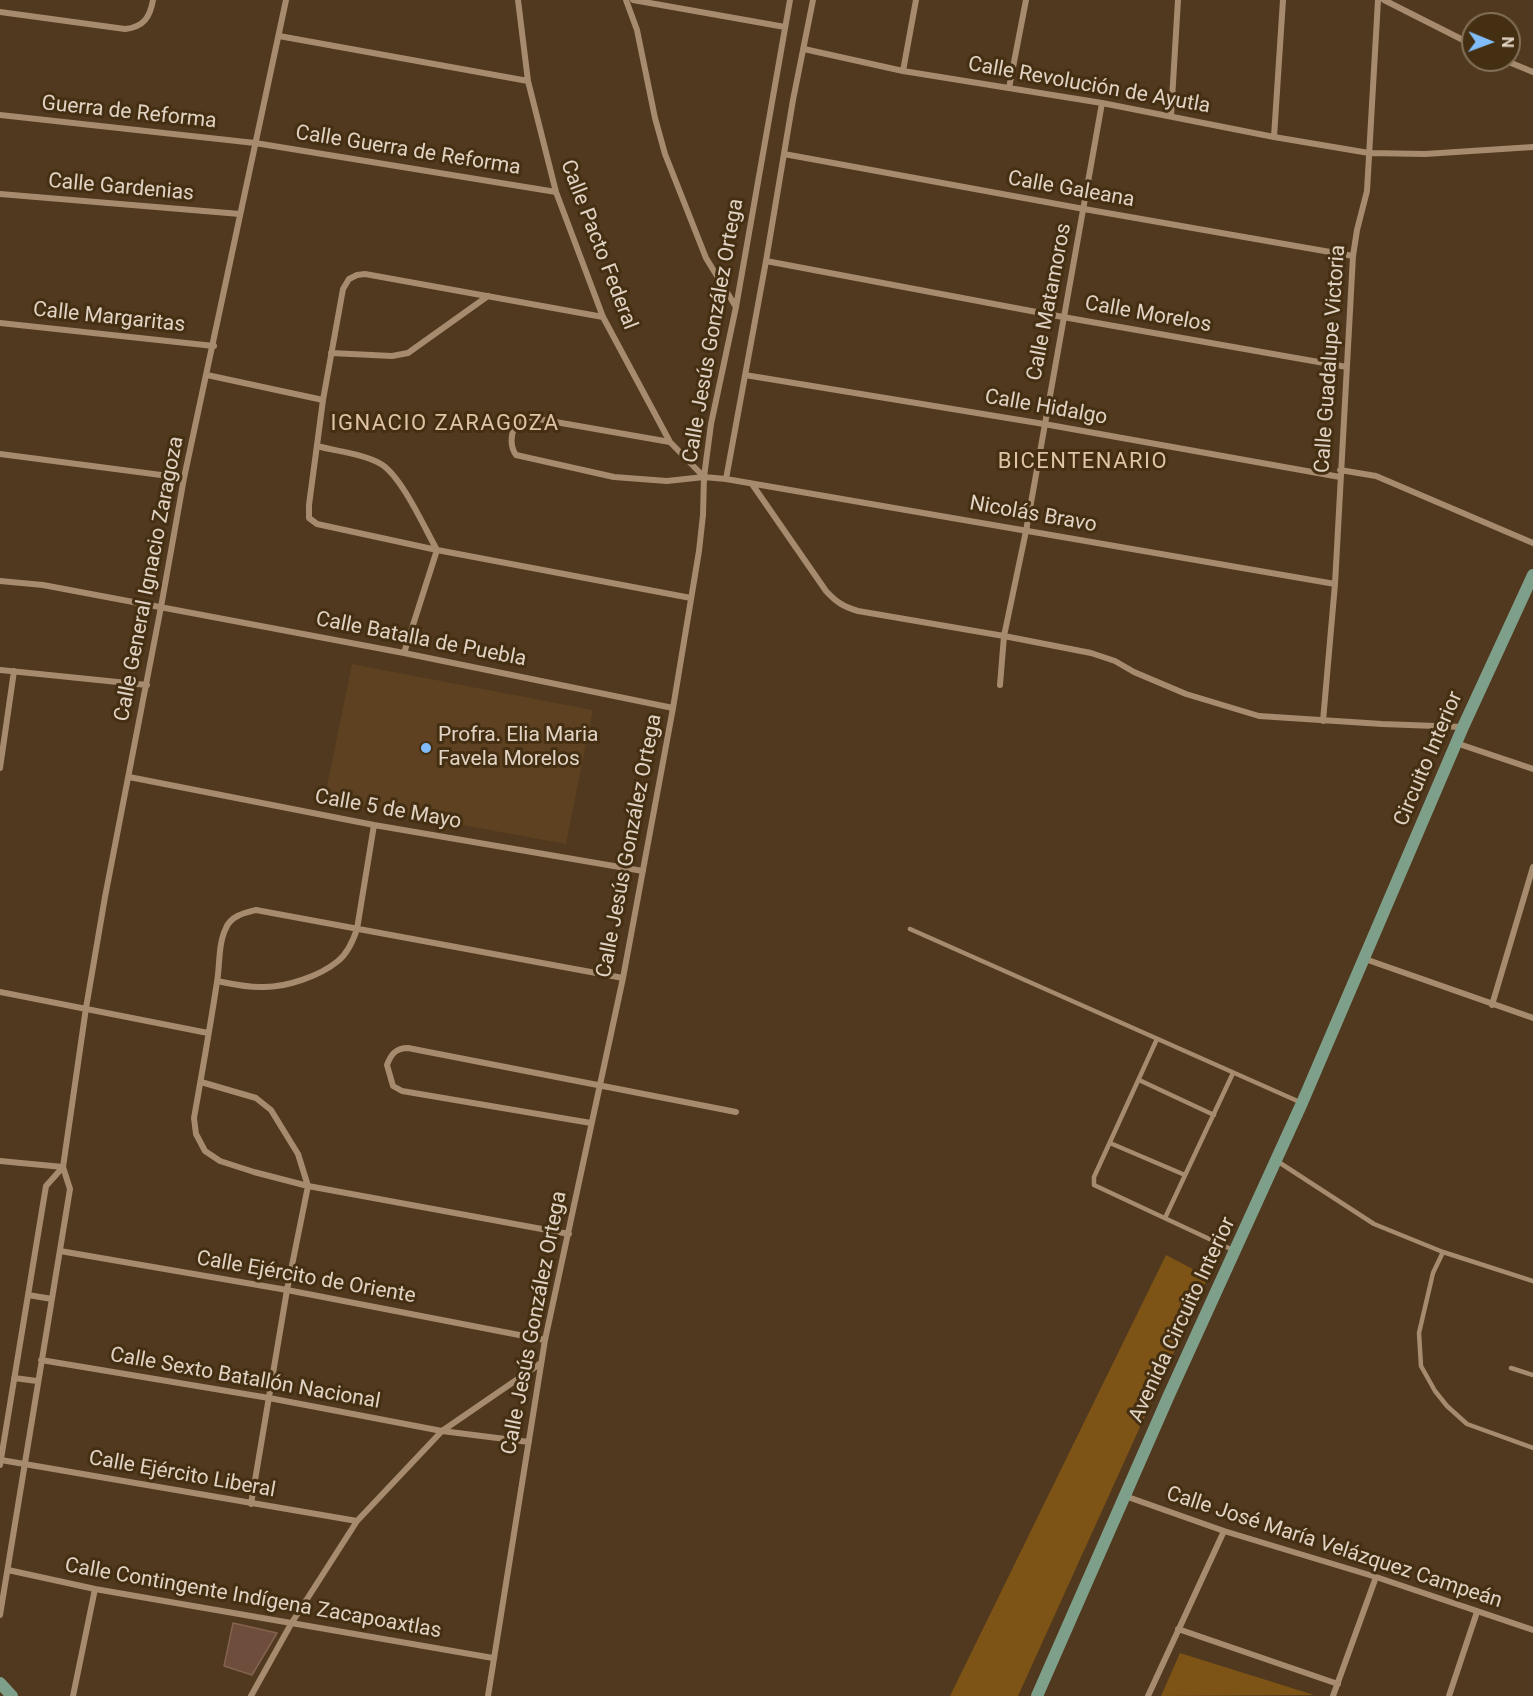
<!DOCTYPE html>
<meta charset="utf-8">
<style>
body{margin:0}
#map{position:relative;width:1533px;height:1696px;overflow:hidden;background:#50391e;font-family:Roboto,sans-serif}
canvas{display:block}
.north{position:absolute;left:1461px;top:12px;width:60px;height:60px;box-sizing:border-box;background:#452f13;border:2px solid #837159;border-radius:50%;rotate:91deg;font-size:16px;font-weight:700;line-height:24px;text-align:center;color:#e1d3c3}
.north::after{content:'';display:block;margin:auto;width:21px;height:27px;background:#81bdfa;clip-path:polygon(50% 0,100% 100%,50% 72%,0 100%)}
</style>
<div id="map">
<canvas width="1533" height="1696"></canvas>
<div class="north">N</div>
</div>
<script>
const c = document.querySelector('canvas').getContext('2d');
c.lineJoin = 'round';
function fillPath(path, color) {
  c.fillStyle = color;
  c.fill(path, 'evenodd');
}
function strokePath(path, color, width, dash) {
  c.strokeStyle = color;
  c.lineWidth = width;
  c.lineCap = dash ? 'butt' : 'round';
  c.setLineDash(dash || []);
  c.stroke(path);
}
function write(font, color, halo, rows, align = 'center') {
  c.font = font + ' Roboto,sans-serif';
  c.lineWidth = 6;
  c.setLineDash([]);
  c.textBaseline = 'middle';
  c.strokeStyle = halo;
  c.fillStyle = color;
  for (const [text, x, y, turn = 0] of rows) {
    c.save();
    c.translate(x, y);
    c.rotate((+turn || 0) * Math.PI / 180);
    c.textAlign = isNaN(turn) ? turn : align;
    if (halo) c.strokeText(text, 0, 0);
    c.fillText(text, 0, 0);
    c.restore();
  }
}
fillPath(new Path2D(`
 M352,664l241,46 -27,134 -242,-44z`), '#5d4120');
fillPath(new Path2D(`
 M1166,1255l42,22 -190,419h-68z
 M1180,1653l134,42 -153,1z`), '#7e5316');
const building = new Path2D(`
 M233,1623l44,10 -25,42 -28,-9z`);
fillPath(building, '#6e4d3c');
strokePath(building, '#83624f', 1.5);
strokePath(new Path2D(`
 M910,929l392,174
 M1157,1039l-63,138v8l141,66
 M1139,1080l75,35
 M1110,1143l75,32
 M1277,1161l97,63 69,28 90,29
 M1165,1218l68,-145
 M1443,1252l-10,21 -14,60 2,33 14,25 12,15 20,18 66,24
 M1511,1368l22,7`), '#a68b6e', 4.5);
strokePath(new Path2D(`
 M518,0l10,81 28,111 47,125 67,125 34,35
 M626,0l11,30 18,88 10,36 41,104 30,49
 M633,0l152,27
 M1384,0l89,45
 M0,12l125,17c19,-2 25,-12 28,-29
 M279,36l249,45
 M804,49l99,22 199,32 172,34 95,16 56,1 108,-7
 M1504,60l29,12
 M903,71l13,-71
 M1009,88l17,-88
 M0,115l255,28 301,49
 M1171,116l7,-116
 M1274,137l9,-137
 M784,154l300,55 269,47
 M0,194l240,20
 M766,261l297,56 284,50
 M603,317l-238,-43 -8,1 -8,4 -6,10 -20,111 -14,105v13l8,6 120,26 254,48
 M0,323l214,23
 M331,353l61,3 16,-3 80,-57
 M207,375l116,25
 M745,375l299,49 296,53
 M670,442l-143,-25c-16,3 -19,27 -11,38l98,22 53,4 37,-4 22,2 609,105
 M317,446c18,5 48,8 64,18 21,13 43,63 56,86l-33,103
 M0,454l184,24
 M1340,470l36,6 157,67
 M726,479l40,-218 27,-161 20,-100
 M752,484l74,107c10,11 18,16 32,20l146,25 87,17 24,8 19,11 52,22 73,22 123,8 81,3
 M0,581l43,4 361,68 269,55
 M0,670l147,15
 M1000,685l4,-49 22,-105 76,-428
 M1323,721l12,-137 18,-328 4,-26 10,-39 11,-191
 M1456,743l77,26
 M0,768l14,-97
 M129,777l245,48 269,46
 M1365,959l168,59
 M217,981c15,3 31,7 47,6 23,0 56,-11 74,-26 10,-8 15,-20 19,-32l17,-104
 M0,992l208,41
 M1492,1005l41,-138
 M201,1082l55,16 15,12 27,44 10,32 -21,104 -36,214
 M591,1123l-189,-32 -9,-5 -6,-21c4,-11 9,-17 21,-17l328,64
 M0,1161l63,6
 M569,1234l-261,-48 -54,-14 -34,-11 -15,-10 -9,-17 -2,-16c8,-45 16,-90 23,-136 3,-17 1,-38 9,-54 5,-12 18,-15 30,-18l367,68
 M60,1251l227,39 258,50
 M28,1295l24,4
 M41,1360l228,38 173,33 87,11
 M14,1378l23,3
 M1,1460l356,61
 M0,1465l46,-279 17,-19
 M1125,1496l99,35 152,46 157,53
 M8,1570l87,19 398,69
 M0,1615l70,-426 -7,-22 23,-159 19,-111 56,-290 23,-129 102,-478
 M1178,1629l160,55
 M73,1696l22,-107
 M251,1696l40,-72 66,-103 85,-90 99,-68
 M488,1696l57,-356 78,-362 50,-270 26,-157 4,-36 1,-38 7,-53 25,-117 54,-307
 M1148,1696l76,-165
 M1333,1696l43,-119
 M1449,1696l28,-84`), '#a68b6e', 6);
strokePath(new Path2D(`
 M0,1683l12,13
 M1037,1696l132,-301 133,-292 161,-376 70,-152`), '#7e9f89', 12);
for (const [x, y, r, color] of [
 [426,748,6,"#81bdfa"]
]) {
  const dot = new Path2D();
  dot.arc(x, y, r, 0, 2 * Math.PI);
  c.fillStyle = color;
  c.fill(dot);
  strokePath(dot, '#452f13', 2);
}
write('21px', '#e1d3c3', '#452f13', [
 ["Calle Revolución de Ayutla",1089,86,10],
 ["Guerra de Reforma",129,113,6],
 ["Calle Guerra de Reforma",408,151,9],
 ["Calle Gardenias",121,188,5],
 ["Calle Galeana",1071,190,10],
 ["Calle Pacto Federal",598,245,69],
 ["Calle Matamoros",1050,302,-79],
 ["Calle Morelos",1148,315,10],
 ["Calle Margaritas",109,318,6],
 ["Calle Jesús González Ortega",714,331,-80],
 ["Calle Guadalupe Victoria",1331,359,-86],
 ["Calle Hidalgo",1046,408,10],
 ["Nicolás Bravo",1033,515,10],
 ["Calle General Ignacio Zaragoza",150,579,-79],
 ["Calle Batalla de Puebla",421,640,11],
 ["Circuito Interior",1429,759,-67],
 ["Calle 5 de Mayo",388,810,10],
 ["Calle Jesús González Ortega",630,846,-79],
 ["Calle Ejército de Oriente",306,1278,10],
 ["Avenida Circuito Interior",1183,1320,-65],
 ["Calle Jesús González Ortega",535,1323,-79],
 ["Calle Sexto Batallón Nacional",245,1379,10],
 ["Calle Ejército Liberal",182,1475,10],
 ["Calle José María Velázquez Campeán",1334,1548,18],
 ["Calle Contingente Indígena Zacapoaxtlas",253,1599,10]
]);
write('21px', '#e1d3c3', '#452f13', [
 ["Profra. Elia Maria",438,736],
 ["Favela Morelos",438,760]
], 'left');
c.letterSpacing = '1.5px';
write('22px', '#dec3a4', '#452f13', [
 ["IGNACIO ZARAGOZA",445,424],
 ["BICENTENARIO",1083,462]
]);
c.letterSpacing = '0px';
</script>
